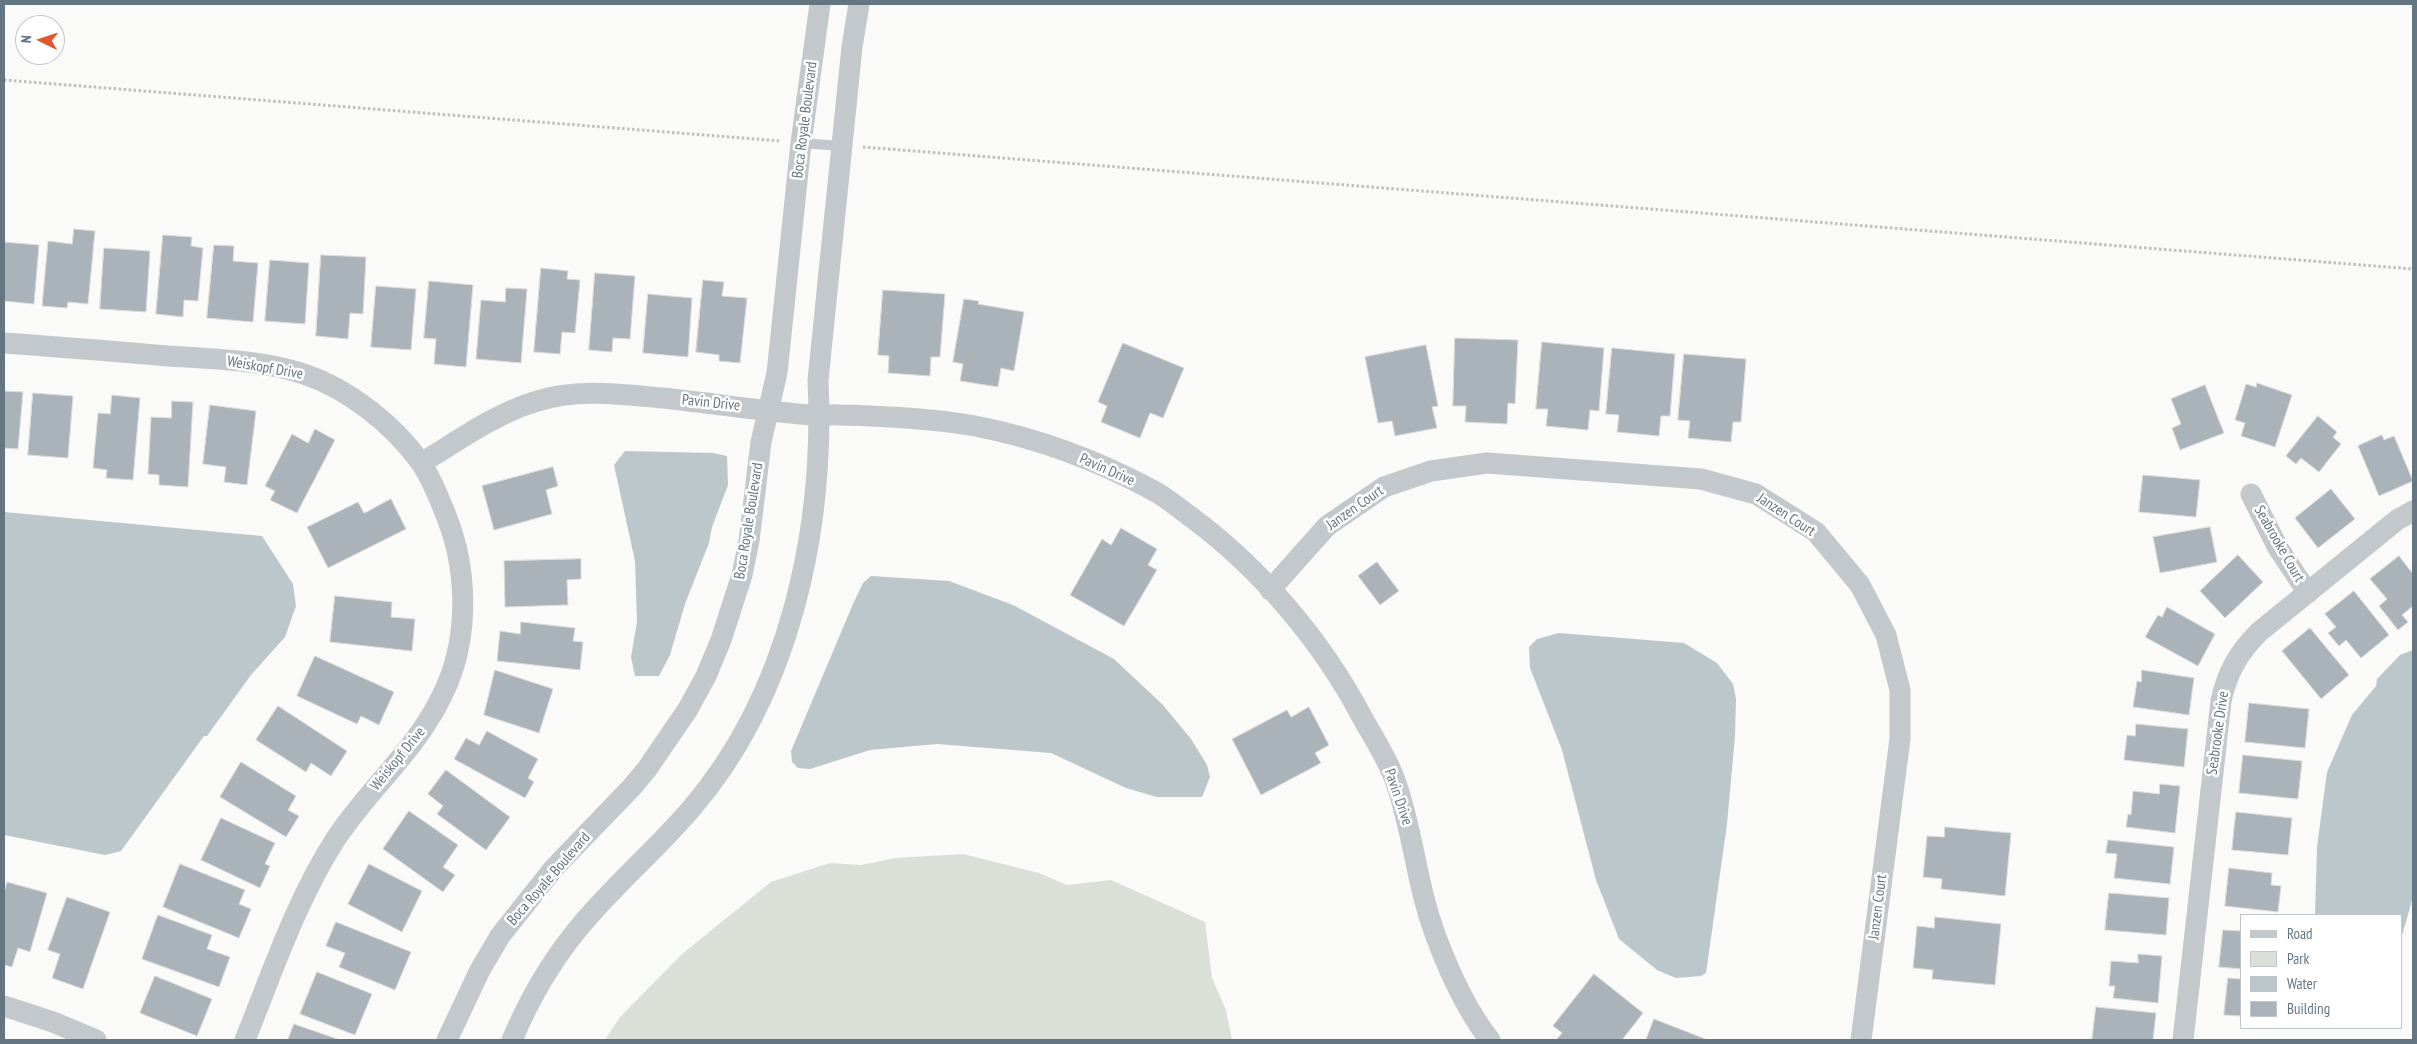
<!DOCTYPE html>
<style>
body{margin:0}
#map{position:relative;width:2417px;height:1044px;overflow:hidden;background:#fafaf8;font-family:"PT Sans Narrow",sans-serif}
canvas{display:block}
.frame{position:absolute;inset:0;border:5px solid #657683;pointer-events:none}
.legend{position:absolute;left:2240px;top:914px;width:162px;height:115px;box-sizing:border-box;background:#fff;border:1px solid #c1c8cd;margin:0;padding:6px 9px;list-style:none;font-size:15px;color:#657683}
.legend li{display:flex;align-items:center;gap:10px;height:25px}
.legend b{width:25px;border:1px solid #c1c8cd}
.north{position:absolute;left:15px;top:15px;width:50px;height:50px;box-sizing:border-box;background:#fff;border:1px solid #c1c8cd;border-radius:50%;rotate:274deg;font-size:14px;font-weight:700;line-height:20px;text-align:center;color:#657683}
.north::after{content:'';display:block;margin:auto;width:18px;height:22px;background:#e4572e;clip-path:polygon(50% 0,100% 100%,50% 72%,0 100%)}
</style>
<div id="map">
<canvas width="2417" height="1044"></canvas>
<div class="frame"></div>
<ul class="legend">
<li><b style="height:6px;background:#c3c8cc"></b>Road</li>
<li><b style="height:14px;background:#dadfd7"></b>Park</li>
<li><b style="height:14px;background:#bbc7cb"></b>Water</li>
<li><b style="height:14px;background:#aab3b9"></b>Building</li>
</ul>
<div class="north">N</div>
</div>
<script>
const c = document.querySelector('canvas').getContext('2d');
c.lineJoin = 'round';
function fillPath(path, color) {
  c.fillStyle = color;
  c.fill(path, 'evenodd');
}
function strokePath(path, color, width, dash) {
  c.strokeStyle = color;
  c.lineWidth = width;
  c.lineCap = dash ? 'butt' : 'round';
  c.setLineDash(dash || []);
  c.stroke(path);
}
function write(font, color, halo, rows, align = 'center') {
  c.font = font + ' "PT Sans Narrow",sans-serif';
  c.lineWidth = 5;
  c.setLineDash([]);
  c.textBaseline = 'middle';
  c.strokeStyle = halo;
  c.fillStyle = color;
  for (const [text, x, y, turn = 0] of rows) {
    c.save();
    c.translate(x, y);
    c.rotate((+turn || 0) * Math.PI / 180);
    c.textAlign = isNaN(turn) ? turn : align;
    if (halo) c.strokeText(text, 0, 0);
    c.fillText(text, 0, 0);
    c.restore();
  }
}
fillPath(new Path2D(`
 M963,854l76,19 28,12 44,-5 94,42 7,56 14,32 6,30h-627l15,-23 62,-63 89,-72 59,-19 31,2 34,-7z`), '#dadfd7');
fillPath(new Path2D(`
 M625,451l88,2 14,3 1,29 -16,42 -3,16 -24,61 -15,51 -11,21h-24l-4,-19 6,-35 -2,-61 -21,-96z
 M4,512l258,24 31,48 3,22 -11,31 -34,38 -44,61h-3l-83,115 -16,4 -101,-20z
 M871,576l78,5 64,24 101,54 48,45 29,35 16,26 3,12 -8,20h-45l-31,-9 -75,-35 -114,-9 -67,6 -60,19 -12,-1 -6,-6 -1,-11 62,-147 10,-21z
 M1559,633l125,10 33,20 16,21 3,15 -1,37 -8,88 -21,149 -5,3 -25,2 -19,-8 -38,-31 -23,-59 -34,-130 -32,-82 -1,-21 8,-8z
 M2413,650v247l-12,42v-24h-86l2,-68 10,-75 25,-57 24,-29 1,-7 23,-24z`), '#bbc7cb');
const building = new Path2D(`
 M74,229l21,2 -7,73 -20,-2 -1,6 -25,-2 6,-65 24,3z
 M163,235l29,2 -1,9 12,2 -5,53 -14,-1 -1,17 -27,-3z
 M4,242l35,3 -5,59 -30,-3z
 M214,245l20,1 -1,15 25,2 -5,59 -46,-4z
 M104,248l46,3 -4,61 -46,-3z
 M321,255l45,2 -3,57 -13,-1 -2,26 -32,-3z
 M270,260l39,3 -4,61 -40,-3z
 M541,268l27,3 -1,8 13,1 -5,53 -13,-1 -2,22 -26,-2z
 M595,273l40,3 -5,63 -17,-1 -1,14 -23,-2z
 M703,280l21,2 -2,14 25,2 -7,65 -21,-2v-6l-23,-3z
 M429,281l44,4 -7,82 -32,-3 2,-25 -12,-1z
 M376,286l40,3 -5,61 -40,-3z
 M506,288l21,1 -6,74 -45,-4 5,-59 24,2z
 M883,290l62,4 -5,63h-9l-1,19 -42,-3 1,-17 -11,-1z
 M648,294l44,4 -4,59 -45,-4z
 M964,299l15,2 -1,3 46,8 -10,59 -13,-3 -3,19 -38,-6 3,-17 -10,-2z
 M1455,338l63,2 -3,64 -7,-1 -1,21 -42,-2 1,-16h-13z
 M1542,342l62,6 -5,63 -9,-1 -2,20 -42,-4 2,-17h-12z
 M1123,343l61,25 -21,50 -13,-5 -10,25 -39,-16 6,-16 -9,-4z
 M1426,345l12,61 -6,1 5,21 -42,8 -3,-15 -14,2 -13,-66z
 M1612,348l63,6 -5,62h-9l-2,20 -42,-4 2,-17 -13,-1z
 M1684,354l62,5 -5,63h-8l-2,20 -43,-4 2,-17 -12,-1z
 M2257,383l35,12 -17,52 -34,-11 4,-13 -10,-3 11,-36 10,3z
 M2205,385l19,48 -44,17 -8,-22 9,-4 -10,-25z
 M4,391l19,1 -5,57 -14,-1z
 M33,393l40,3 -5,62 -40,-3z
 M112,395l28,3 -7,82 -27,-2 1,-8 -14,-2 5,-55 12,1z
 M172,401l21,1 -5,85 -29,-2v-10l-11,-1 3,-57 20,1z
 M210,405l46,6 -9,74 -23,-3 2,-15 -23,-3z
 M2318,416l19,16 -4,5 8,7 -22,28 -18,-14 -5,6 -10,-8z
 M315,429l20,11 -38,73 -27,-13 5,-9 -10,-5 27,-52 16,9z
 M2382,435l2,5 10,-4 19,45 -34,15 -21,-50z
 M553,467l5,19 -12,4 6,24 -58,16 -12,-44z
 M2143,475l57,5 -4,37 -57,-5z
 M2331,489l24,30 -37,29 -23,-30z
 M391,499l15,30 -78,39 -21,-41 51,-25 6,11z
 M2210,527l7,35 -57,11 -7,-36z
 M1121,528l36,21 -9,16 9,5 -33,56 -54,-31 32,-56 9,6z
 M2238,555l25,27 -38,36 -25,-27z
 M2399,556l14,18v32l-11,9 6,7 -10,8 -19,-24 8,-7 -17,-20z
 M581,559v20l-14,1 1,25 -63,2 -1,-46z
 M1377,562l22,29 -19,14 -22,-29z
 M2354,591l35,44 -28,23 -15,-18 -7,6 -11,-13 8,-6 -11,-13z
 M335,596l57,6 -1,15 24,2 -3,32 -82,-9z
 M2167,607l48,27 -17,32 -53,-29 13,-22 4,2z
 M521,622l54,6 -2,13 10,1 -3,28 -83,-9 3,-30 20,3z
 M2310,628l39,47 -28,24 -39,-48z
 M315,656l79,36 -15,33 -18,-9 -4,8 -60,-28z
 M495,670l58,19 -14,44 -55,-18z
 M2142,670l52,8 -5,37 -56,-8 4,-26 4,1z
 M2249,703l60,6 -4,39 -60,-6z
 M278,706l69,45 -16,25 -20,-13 -5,9 -50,-32z
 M1309,707l20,38 -14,8 6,10 -60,32 -29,-56 55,-29 4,7z
 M2136,724l52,5 -4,38 -60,-7 3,-25 8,1z
 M487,731l51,28 -10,19 6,4 -9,16 -71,-39 12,-21 13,7z
 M2243,755l59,6 -4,38 -59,-6z
 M241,762l55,34 -8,14 11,6 -13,21 -66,-40z
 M446,770l64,47 -24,33 -49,-36 6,-8 -15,-12z
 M2160,784l20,2 -5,47 -49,-6 2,-13 3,1 2,-24 26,3z
 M409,811l49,34 -15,22 12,8 -12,17 -60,-43z
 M2236,812l56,6 -4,37 -56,-5z
 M221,818l54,25 -10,21 5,2 -10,22 -59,-28z
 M1945,827l66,6 -6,63 -64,-7 1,-10 -19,-2 4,-41 17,1z
 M2108,840l66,7 -4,37 -56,-6 3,-24 -11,-1z
 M180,864l65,26 -6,14 12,5 -12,29 -76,-31z
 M369,864l53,27 -20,41 -54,-28z
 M2229,868l43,5 -1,12 10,1 -3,26 -53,-6z
 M7,882l40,11 -17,59 -12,-4 -6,19 -8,-2v-71z
 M2109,893l60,5 -3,37 -61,-5z
 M67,897l43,15 -27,77 -31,-11 8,-24 -12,-4z
 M158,915l54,20 -5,14 23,8 -11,30 -77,-28z
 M1935,917l66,7 -6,61 -63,-6 1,-9 -20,-2 4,-42 17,2z
 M336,922l75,30 -16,38 -56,-23 6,-14 -19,-7z
 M2223,930l18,1v38l-22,-2z
 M2138,954l24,2 -4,47 -45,-5 2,-12h-6l2,-25 27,2z
 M317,972l55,22 -17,41 -55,-21z
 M1594,974l49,39 -21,27h-66l6,-7 -9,-7z
 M155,976l57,23 -15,37 -57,-23z
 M2228,978l13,1v37l-17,-1z
 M2096,1007l60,6 -3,27h-61z
 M1654,1019l54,21h-62z
 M294,1024l46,16h-52z`);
fillPath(building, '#aab3b9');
strokePath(building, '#dcdcda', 1);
strokePath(new Path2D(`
 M4,80l777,61
 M863,147l1550,122`), '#bbbfc2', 3, [2.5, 2.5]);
strokePath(new Path2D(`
 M801,143l41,3`), '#c3c8cc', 10);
strokePath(new Path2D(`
 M4,343c55,4 109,8 164,13 46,3 93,4 136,18 45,15 90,51 117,89 11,16 19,37 26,55 20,51 22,115 0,167 -27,63 -75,99 -112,155 -39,61 -63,133 -90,200
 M421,463c37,-22 72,-48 113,-61 42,-14 85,-8 128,-4 50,5 99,13 149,17 10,1 19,-1 29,0 44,1 91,3 135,11 62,12 126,36 181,66 12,7 24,17 35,25 69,51 131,124 171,200 11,20 25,41 33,63 14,39 19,79 29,118 11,44 38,107 66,142
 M2251,494l27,54 30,45
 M1270,590l57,-64 57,-39 47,-16 56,-8 214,16 55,15 60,38 44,53 26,50 14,55v49l-39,301
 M4,1006l49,16 43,18
 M447,1040l33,-70 20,-34 54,-68 78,-81 15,-18 41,-60 18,-33 15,-36 21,-65 7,-34 12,-99 16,-69 24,-230 19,-139
 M512,1040c16,-38 39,-78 65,-110 35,-43 78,-79 114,-121 99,-115 134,-280 127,-429l34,-333 7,-43
 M2183,1040l38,-339c6,-28 17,-48 38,-69l138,-112 16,-9`), '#c3c8cc', 21);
write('15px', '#657683', '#fff', [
 ["Boca Royale Boulevard",805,120,-83],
 ["Weiskopf Drive",265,368,10],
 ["Pavin Drive",711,403,6],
 ["Pavin Drive",1107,470,24],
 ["Janzen Court",1355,508,-35],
 ["Janzen Court",1786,515,33],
 ["Boca Royale Boulevard",749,521,-81],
 ["Seabrooke Court",2279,544,60],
 ["Seabrooke Drive",2218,733,-82],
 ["Weiskopf Drive",398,759,-51],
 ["Pavin Drive",1398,797,71],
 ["Boca Royale Boulevard",549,879,-49],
 ["Janzen Court",1878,907,-83]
]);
</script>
